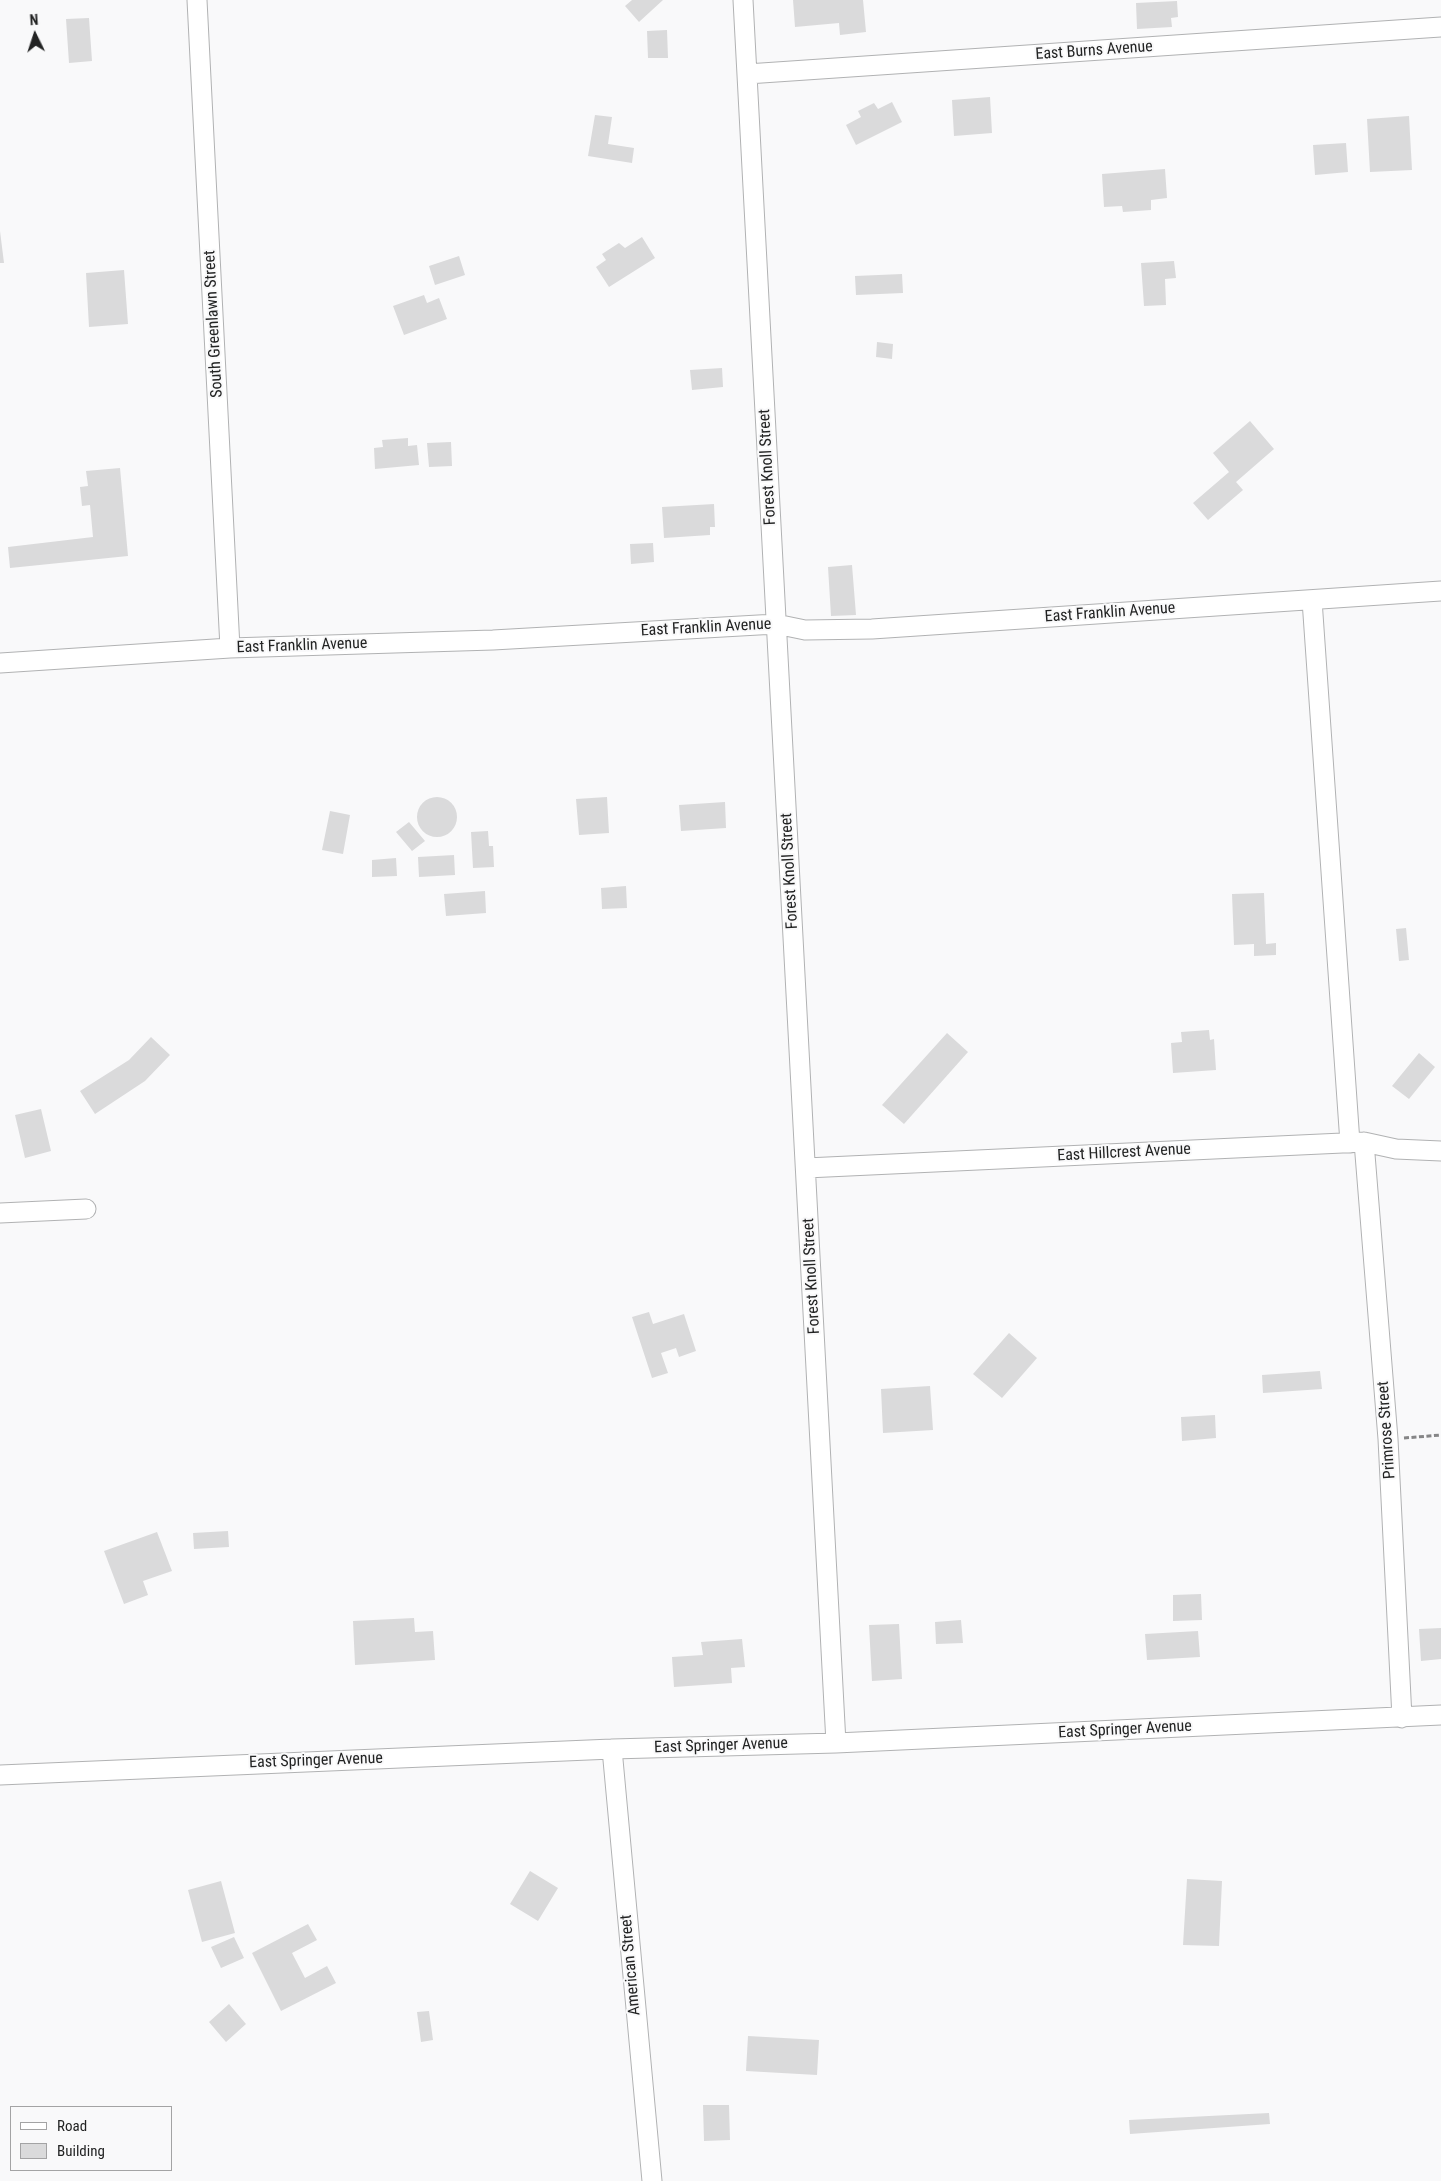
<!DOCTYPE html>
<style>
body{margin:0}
#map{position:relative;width:1441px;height:2181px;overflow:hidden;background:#f9f9fa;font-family:"Roboto Condensed",sans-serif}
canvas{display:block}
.legend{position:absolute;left:10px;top:2106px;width:162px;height:65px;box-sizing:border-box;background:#f9f9fa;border:1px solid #a3a3a4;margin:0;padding:6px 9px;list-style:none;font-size:15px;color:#222323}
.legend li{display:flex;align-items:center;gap:10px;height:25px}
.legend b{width:25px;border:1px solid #a3a3a4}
.north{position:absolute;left:10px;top:10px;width:50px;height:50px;-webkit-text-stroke:4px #f9f9fa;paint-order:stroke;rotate:356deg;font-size:14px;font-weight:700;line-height:20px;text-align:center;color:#222323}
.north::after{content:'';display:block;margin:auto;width:18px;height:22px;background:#222323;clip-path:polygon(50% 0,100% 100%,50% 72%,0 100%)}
</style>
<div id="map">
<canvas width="1441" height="2181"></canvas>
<ul class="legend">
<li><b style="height:6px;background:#fff"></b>Road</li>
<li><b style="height:14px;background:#dadadb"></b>Building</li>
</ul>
<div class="north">N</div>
</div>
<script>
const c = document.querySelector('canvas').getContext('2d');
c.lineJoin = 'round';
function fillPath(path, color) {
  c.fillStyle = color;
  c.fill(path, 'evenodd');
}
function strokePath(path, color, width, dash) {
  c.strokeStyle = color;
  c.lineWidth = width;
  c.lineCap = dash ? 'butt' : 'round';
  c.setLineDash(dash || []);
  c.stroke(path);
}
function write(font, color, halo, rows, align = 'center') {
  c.font = font + ' "Roboto Condensed",sans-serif';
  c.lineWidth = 4;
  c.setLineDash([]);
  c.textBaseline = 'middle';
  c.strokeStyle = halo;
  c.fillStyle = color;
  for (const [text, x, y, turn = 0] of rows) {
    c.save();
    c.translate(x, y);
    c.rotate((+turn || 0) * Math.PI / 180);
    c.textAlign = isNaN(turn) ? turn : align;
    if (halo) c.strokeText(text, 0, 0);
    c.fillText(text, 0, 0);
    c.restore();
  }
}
fillPath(new Path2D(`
 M632,0h31l-24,22 -14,-16z
 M793,0h70l3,32 -26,3 -1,-12 -44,4z
 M1177,1l1,16 -7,1 1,9 -35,2 -1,-26z
 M89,18l3,43 -23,2 -3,-44z
 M667,30l1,28h-20l-1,-27z
 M990,97l2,36 -38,3 -2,-36z
 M892,102l10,20 -46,23 -10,-20 15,-8 -3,-6 16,-8 4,6z
 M595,115l17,2 -4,27 26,4 -2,15 -44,-7z
 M1409,116l3,54 -42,2 -3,-53z
 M1346,143l2,29 -33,3 -2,-30z
 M1165,169l2,29 -16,2v10l-28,2 -1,-6 -18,1 -2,-33z
 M0,231l4,32h-4z
 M642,237l13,21 -46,29 -13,-20 10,-7 -4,-6 17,-11 6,5z
 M459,256l6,19 -30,10 -6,-19z
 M1174,261l2,17 -11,1 1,26 -22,1 -3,-43z
 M124,270l4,54 -39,3 -3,-54z
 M902,274l1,19 -47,2 -1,-19z
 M424,295l3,8 12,-5 8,21 -43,16 -11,-29z
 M877,342l16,2 -1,15 -16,-2z
 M722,368l1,19 -31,3 -2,-20z
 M1250,421l24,28 -38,33 7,8 -35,30 -15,-17 36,-31 -16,-19z
 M408,438v8l9,-1 2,20 -44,4 -1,-21 9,-1 -1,-7z
 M451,442l1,24 -23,1 -2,-24z
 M120,468l8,88 -118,12 -2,-21 85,-10 -3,-32 -8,1 -2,-19 8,-1 -2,-15z
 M714,504l1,23h-5v8l-46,3 -2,-31z
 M653,543l1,19 -23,2 -1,-20z
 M852,565l4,50 -25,1 -3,-49z
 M417 817a20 20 0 1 1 40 0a20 20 0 1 1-40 0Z
 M607,797l2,36 -30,2 -3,-36z
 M725,802l1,26 -45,3 -2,-26z
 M330,811l20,4 -7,39 -21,-4z
 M409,822l16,19 -13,10 -16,-19z
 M488,831l1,15h4l1,21 -21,1 -2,-36z
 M454,855l1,20 -36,2 -1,-20z
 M396,858l1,18 -25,1v-17z
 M626,886l1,22 -25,1 -1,-21z
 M485,891l1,22 -40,3 -2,-22z
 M1264,893l2,51 10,-1v12l-22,1v-12l-20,1 -2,-51z
 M1406,928l3,32 -10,1 -3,-32z
 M1209,1030l1,10 4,-1 2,31 -43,3 -2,-30 11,-1 -1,-10z
 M947,1033l21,19 -64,72 -22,-19z
 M151,1037l19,18 -25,26 -50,33 -15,-23 49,-31z
 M1419,1053l16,14 -26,32 -17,-13z
 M41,1109l10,42 -26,7 -10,-43z
 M649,1312l4,12 31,-10 12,37 -17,6 -3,-9 -15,5 7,20 -16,5 -20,-61z
 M1009,1333l28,25 -35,40 -29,-24z
 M1320,1371l2,18 -59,4 -1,-18z
 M930,1386l3,44 -50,3 -2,-44z
 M1215,1415l1,23 -34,3 -1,-24z
 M228,1531l1,16 -35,2 -1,-16z
 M157,1532l15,39 -29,10 5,14 -24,9 -20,-53z
 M1201,1594l1,26 -29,1v-26z
 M414,1618l1,14 18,-1 2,29 -80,5 -2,-44z
 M961,1620l2,23 -27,1 -1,-22z
 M899,1624l3,55 -30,2 -3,-56z
 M1441,1628v31l-20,2 -2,-32z
 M1198,1631l2,26 -53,3 -2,-26z
 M742,1639l3,28 -14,1 1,15 -58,4 -2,-30 31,-2 -2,-13z
 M530,1871l28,17 -20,33 -28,-17z
 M1187,1879l35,2 -3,65 -36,-1z
 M221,1881l14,52 -33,9 -14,-52z
 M308,1924l9,16 -25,13 13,25 22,-12 9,17 -55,28 -29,-58z
 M234,1937l10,21 -23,10 -10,-21z
 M229,2004l17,20 -20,18 -17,-20z
 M429,2011l4,29 -12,2 -4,-30z
 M748,2036l71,4 -2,35 -71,-4z
 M703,2105h26l1,35 -26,1z
 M1269,2113l1,11 -140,10 -1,-14z`), '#dadadb');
const minor = new Path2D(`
 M197,0l33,648
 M743,0l93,1743
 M747,74l694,-47
 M1312,600l38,543
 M0,663l230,-15 263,-8 283,-16 29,6 67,-1 569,-38
 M1364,1142l24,297 14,279
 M806,1168l558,-26 32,7 45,2
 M0,1213l86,-4
 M612,1749l40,432
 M0,1775l612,-26 224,-6 605,-28`);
strokePath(minor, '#b1b2b3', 21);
strokePath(new Path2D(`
 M1404,1438l37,-3`), '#868687', 3, [5, 2.5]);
strokePath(minor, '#fff', 19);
write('16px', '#222323', '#f9f9fa', [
 ["East Burns Avenue",1094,51,-4],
 ["South Greenlawn Street",214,324,-93],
 ["Forest Knoll Street",768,467,-93],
 ["East Franklin Avenue",1110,613,-4],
 ["East Franklin Avenue",706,628,-3],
 ["East Franklin Avenue",302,646,-2],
 ["Forest Knoll Street",790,871,-93],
 ["East Hillcrest Avenue",1124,1153,-3],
 ["Forest Knoll Street",812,1276,-93],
 ["Primrose Street",1387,1430,-94],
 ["East Springer Avenue",1125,1730,-3],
 ["East Springer Avenue",721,1746,-2],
 ["East Springer Avenue",316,1761,-2],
 ["American Street",631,1965,-95]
]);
</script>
